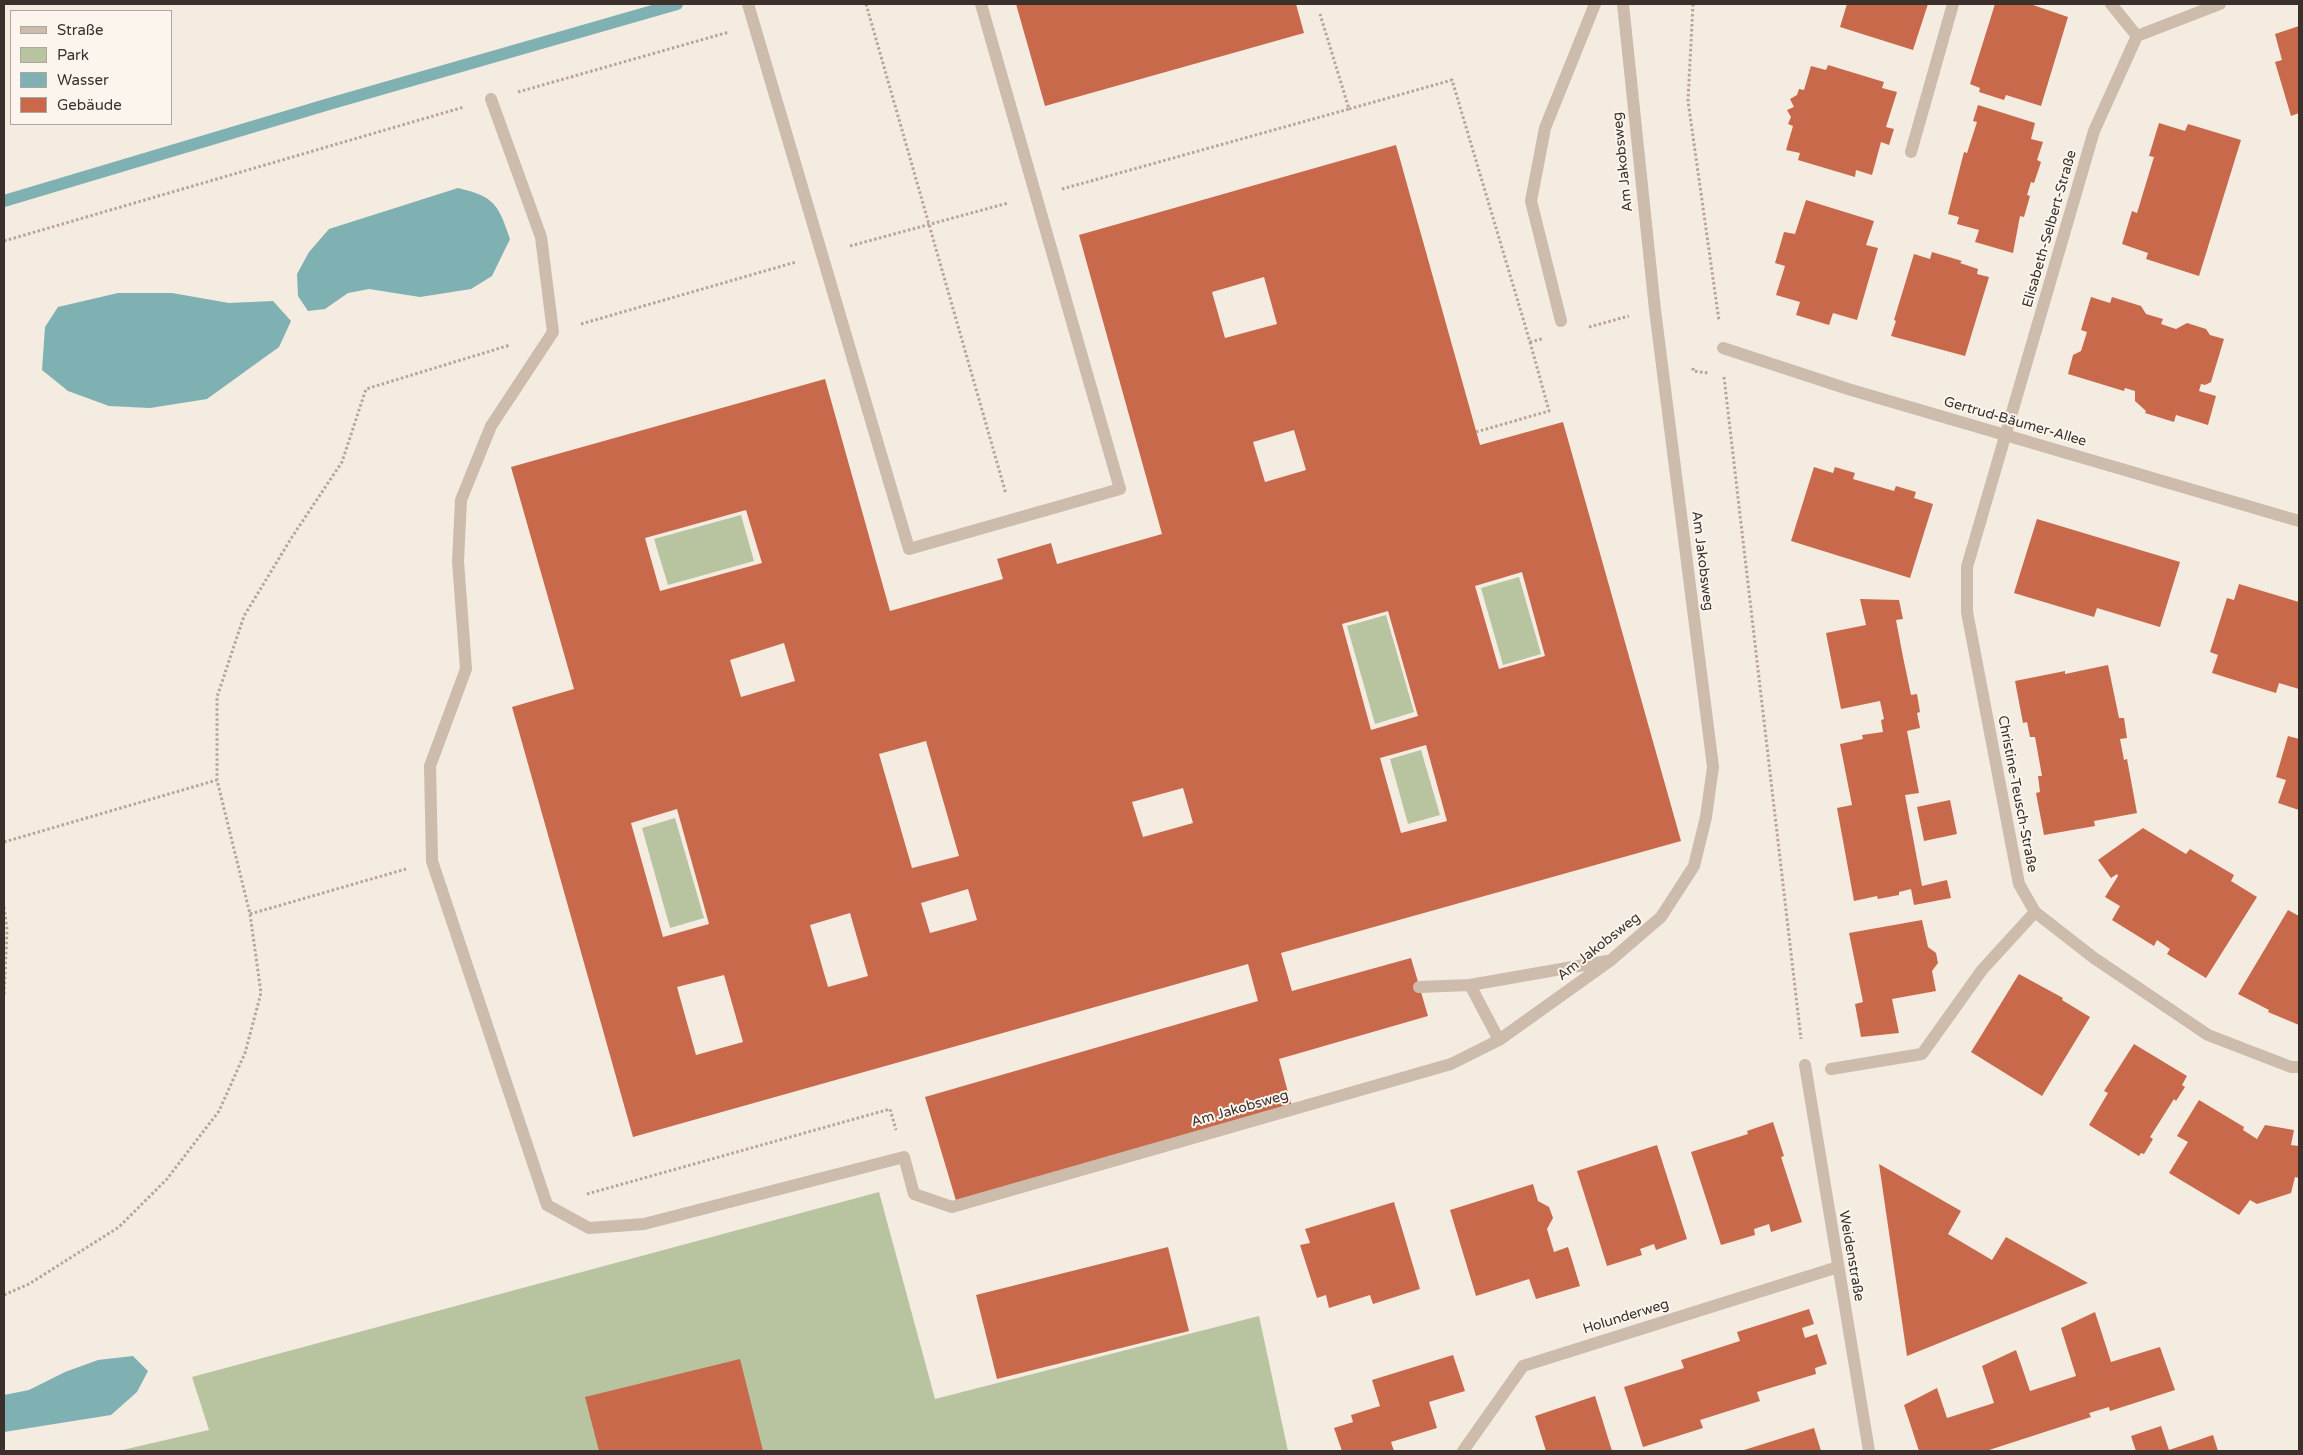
<!DOCTYPE html>
<meta charset="utf-8">
<style>
body{margin:0}
#map{position:relative;width:2303px;height:1455px;overflow:hidden;background:#f4ebe1;font-family:"Varela Round",sans-serif}
canvas{display:block}
.frame{position:absolute;inset:0;border:5px solid #3b302b;pointer-events:none}
.legend{position:absolute;left:10px;top:10px;width:162px;height:115px;box-sizing:border-box;background:#fbf5ee;border:1px solid #aea6a0;margin:0;padding:6px 9px;list-style:none;font-size:15px;color:#3b302b}
.legend li{display:flex;align-items:center;gap:10px;height:25px}
.legend b{width:25px;border:1px solid #aea6a0}
</style>
<div id="map">
<canvas width="2303" height="1455"></canvas>
<div class="frame"></div>
<ul class="legend">
<li><b style="height:6px;background:#cdbbac"></b>Straße</li>
<li><b style="height:14px;background:#b8c4a0"></b>Park</li>
<li><b style="height:14px;background:#7fb0b2"></b>Wasser</li>
<li><b style="height:14px;background:#c8694b"></b>Gebäude</li>
</ul>
</div>
<script>
const c = document.querySelector('canvas').getContext('2d');
c.lineJoin = 'round';
function fillPath(path, color) {
  c.fillStyle = color;
  c.fill(path, 'evenodd');
}
function strokePath(path, color, width, dash) {
  c.strokeStyle = color;
  c.lineWidth = width;
  c.lineCap = dash ? 'butt' : 'round';
  c.setLineDash(dash || []);
  c.stroke(path);
}
function write(font, color, halo, rows, align = 'center') {
  c.font = font + ' "Varela Round",sans-serif';
  c.lineWidth = 4;
  c.setLineDash([]);
  c.textBaseline = 'middle';
  c.strokeStyle = halo;
  c.fillStyle = color;
  for (const [text, x, y, turn = 0] of rows) {
    c.save();
    c.translate(x, y);
    c.rotate((+turn || 0) * Math.PI / 180);
    c.textAlign = isNaN(turn) ? turn : align;
    if (halo) c.strokeText(text, 0, 0);
    c.fillText(text, 0, 0);
    c.restore();
  }
}
fillPath(new Path2D(`
 M741,515l13,46 -86,24 -14,-46z
 M1519,577l22,77 -38,11 -22,-77z
 M1386,615l28,97 -39,12 -28,-98z
 M1421,750l19,65 -32,9 -18,-65z
 M675,818l29,100 -34,10 -28,-100z
 M879,1192l56,207 324,-83 29,135h-1170l91,-21 -17,-53z`), '#b8c4a0');
fillPath(new Path2D(`
 M458,188c37,9 40,16 52,51l-18,37 -21,13 -51,8 -51,-8 -21,4 -23,16 -17,2 -10,-15 -1,-22 12,-22 20,-23z
 M118,293h54l57,10 44,-2 18,20 -12,26 -72,52 -57,9 -41,-2 -41,-15 -26,-21 3,-43 13,-20z
 M133,1356l15,15 -11,21 -26,23 -107,17v-37l25,-5 36,-18 33,-12z`), '#7fb0b2');
strokePath(new Path2D(`
 M4,201l325,-97 348,-100`), '#7fb0b2', 12);
fillPath(new Path2D(`
 M1016,4h280l8,29 -259,73z
 M1847,4h81l-15,46 -73,-23z
 M1995,4h35l38,13 -27,89 -35,-11 -2,5 -25,-8 1,-4 -10,-4z
 M2299,26v87l-8,3 -16,-54 7,-2 -7,-26z
 M1828,65l56,17 -2,6 15,4 -11,35 8,2 -5,16 -8,-3 -9,33 -16,-5 -1,7 -57,-17 2,-7 -14,-3 7,-24 -5,-2 3,-7 -4,-7 7,-3 -4,-8 7,-4 2,-6 5,1 7,-24 15,4z
 M1978,105l57,18 -4,16 12,3 -6,18 4,2 -7,21 -3,-1 -4,13 3,1 -6,21 -4,-1 -7,37 -38,-11 4,-12 -22,-6 2,-7 -11,-3 16,-62 3,1 10,-31 -4,-1z
 M2159,123l26,8 3,-7 53,16 -42,136 -53,-17 2,-6 -26,-9 10,-33 5,2 17,-56 -5,-1z
 M1396,145l84,300 83,-23 118,419 -400,112 11,38 119,-33 17,58 -149,43 13,48 -335,97 -32,-107 333,-96 -10,-37 -615,173 -121,-430 62,-18 -63,-222 314,-88 65,232 113,-32 -6,-20 54,-16 6,21 105,-30 -83,-299zM1264,277l13,47 -52,14 -13,-46zM1294,430l12,40 -41,12 -12,-40zM746,510l16,53 -102,28 -15,-53zM1522,572l23,84 -46,13 -24,-83zM1388,611l30,105 -47,14 -29,-106zM784,643l11,38 -54,16 -11,-37zM926,741l33,115 -47,12 -33,-114zM1426,745l21,76 -46,12 -21,-75zM1183,788l10,35 -50,14 -11,-35zM677,809l32,115 -46,13 -32,-114zM968,889l9,31 -47,13 -9,-30zM850,913l18,63 -40,11 -18,-62zM724,975l19,67 -47,13 -19,-68z
 M1806,200l68,21 -8,24 12,3 -21,72 -24,-7 -4,12 -33,-10 4,-13 -24,-7 9,-29 -10,-3 9,-31 11,2z
 M1932,252l30,9 -2,2 18,6 -1,5 12,3 -24,79 -74,-20 5,-15 -2,-1 20,-66 16,5z
 M2091,297l19,6 2,-6 29,9 5,8 17,5 -2,5 15,5 11,-6 19,6 4,6 14,4 -13,43 -6,3 -4,-1 -2,7 17,5 -8,29 -32,-10 -2,7 -29,-9 1,-2 -11,-10v-10l-10,-3 -1,3 -56,-17 5,-19 8,-4 6,-19 -6,-2z
 M1814,467l19,6 2,-6 20,6 -2,6 41,12 2,-5 20,6 -2,6 19,6 -23,74 -119,-37z
 M2037,519l143,43 -20,65 -63,-19 -3,9 -80,-24z
 M2239,584l60,18v87l-20,-6 -3,10 -64,-20 6,-18 -8,-3 17,-54 7,2z
 M1860,599l39,1 4,19 -7,1 7,37 8,38 6,-1 3,18 -3,1 3,15 -13,3 12,62 -14,2 17,91 25,-6 4,18 -37,7 -3,-16 -12,3v3l-21,4 -1,-3 -23,5 -17,-93 15,-3 -12,-61 23,-5 -1,-4 21,-3 -2,-12 3,-1 -4,-18 -39,8 -15,-76 40,-8z
 M2108,665l11,53h5l3,20 -7,1 4,21 3,-1 10,54 -43,8 1,5 -51,9 -8,-42 4,-1 -2,-16h4l-7,-39h-5l-3,-15 -4,1 -8,-42 50,-10v3z
 M2288,736l11,3v71l-21,-7 8,-23 -10,-3z
 M1950,800l7,34 -33,7 -7,-34z
 M2143,828l43,26 4,-5 44,26 -3,6 26,16 -51,81 -39,-24 3,-5 -13,-9 -3,6 -42,-26 8,-14 -15,-9 13,-21 -1,-2 -6,4 -13,-18z
 M2288,910l11,6v109l-31,-13 1,-2 -31,-16z
 M1922,920l6,27 8,6 2,10 -6,8 4,20 -44,8 7,34 -38,4 -6,-33 8,-2 -14,-69z
 M2019,974l44,24 -1,2 28,17 -48,79 -71,-44z
 M2134,1044l53,32 -5,9 3,2 -9,14 -2,-2 -24,38 3,2 -9,15 -3,-1 -2,3 -50,-31 19,-32 -4,-2z
 M2199,1100l45,27 -1,3 14,9 8,-14 29,5 -3,15 8,1v32l-4,-1 -4,16 -34,11 -7,-4 -11,15 -70,-42 19,-31 -11,-6z
 M1773,1122l11,34 -3,1 21,65 -31,10 -2,-8 -15,5 1,6 -34,10 -30,-93 57,-18 -1,-3z
 M1657,1145l30,94 -31,11 -2,-6 -14,5 2,6 -35,11 -30,-95z
 M1879,1164l82,47 -13,23 44,26 14,-23 82,46 -181,73z
 M1533,1184l5,17 11,6 4,11 -6,11 7,23 14,-5 12,39 -44,13 -7,-20 -53,17 -26,-86z
 M1394,1202l26,87 -47,15 -3,-9 -41,13 -3,-13 -9,3 -17,-53 10,-2 -5,-14z
 M1168,1247l21,84 -192,48 -21,-84z
 M1809,1309l5,15 -12,4 3,10 12,-4 10,30 -12,4 1,6 -59,18 3,9 -60,19 3,8 -60,19 -19,-60 60,-19 -3,-8 59,-19 -3,-9z
 M2095,1312l16,50 49,-15 15,43 -65,21 -1,-4 -20,6 2,4 -105,34h-67l-15,-46 33,-17 10,30 47,-15 -12,-37 34,-16 14,41 46,-15 -15,-48z
 M1453,1355l12,36 -36,11 8,26 -46,14 3,9h-52l-8,-23 19,-6 -2,-7 29,-9 -8,-26z
 M740,1359l23,92h-164l-14,-54z
 M1595,1396l17,55h-66l-11,-35z
 M2161,1426l8,24 44,-15 5,16h-82l-5,-15z
 M1814,1428l7,23h-80z`), '#c8694b');
strokePath(new Path2D(`
 M866,4l140,490
 M1693,4l-5,97 31,220
 M518,92l211,-60
 M1349,109l103,-29 78,262 12,-3
 M1062,189l287,-80 -29,-95
 M4,241l460,-134
 M850,246l158,-43
 M581,324l215,-62
 M1589,327l40,-11
 M1693,368v3l16,2
 M1724,377l77,662
 M1476,432l73,-21 -19,-69
 M4,842l213,-62
 M4,907l3,23 -3,66
 M250,914l156,-45
 M587,1194l303,-85 6,21
 M4,1295l25,-11 90,-57 48,-48 52,-68 26,-58 16,-60 -11,-79 -33,-134v-83l27,-81 48,-79 50,-75 24,-73 144,-44`), '#b9a596', 3, [2.5, 2.5]);
strokePath(new Path2D(`
 M491,99l50,138 12,95 -62,94 -30,74 -3,61 8,108 -36,97 2,95 115,344 42,23 55,-4 260,-67 10,37 38,13 499,-143 48,-24 112,-80 50,-43 33,-51 12,-49 7,-50 -58,-457 -32,-306
 M1561,321l-30,-120 14,-73 50,-124
 M1470,985l29,55
 M1419,987l51,-2 137,-24`), '#cdbbac', 12);
strokePath(new Path2D(`
 M748,4l161,545 211,-60 -139,-485
 M2111,4l26,32
 M2220,4l-83,32 -43,95 -127,436v45l52,272 16,28 59,46 114,77 83,32h8
 M1911,152l42,-148
 M1723,348l125,41 451,132
 M1805,1065l64,386
 M1831,1069l91,-15 60,-84 53,-58
 M1463,1451l60,-85 315,-99`), '#cdbbac', 12);
write('14px', '#3b302b', '#fbf5ee', [
 ["Am Jakobsweg",1623,162,-96],
 ["Elisabeth-Selbert-Straße",2050,229,-74],
 ["Gertrud-Bäumer-Allee",2015,422,16],
 ["Am Jakobsweg",1702,561,83],
 ["Christine-Teusch-Straße",2017,794,79],
 ["Am Jakobsweg",1599,947,-38],
 ["Am Jakobsweg",1240,1109,-16],
 ["Weidenstraße",1851,1256,80],
 ["Holunderweg",1626,1317,-17]
]);
</script>
